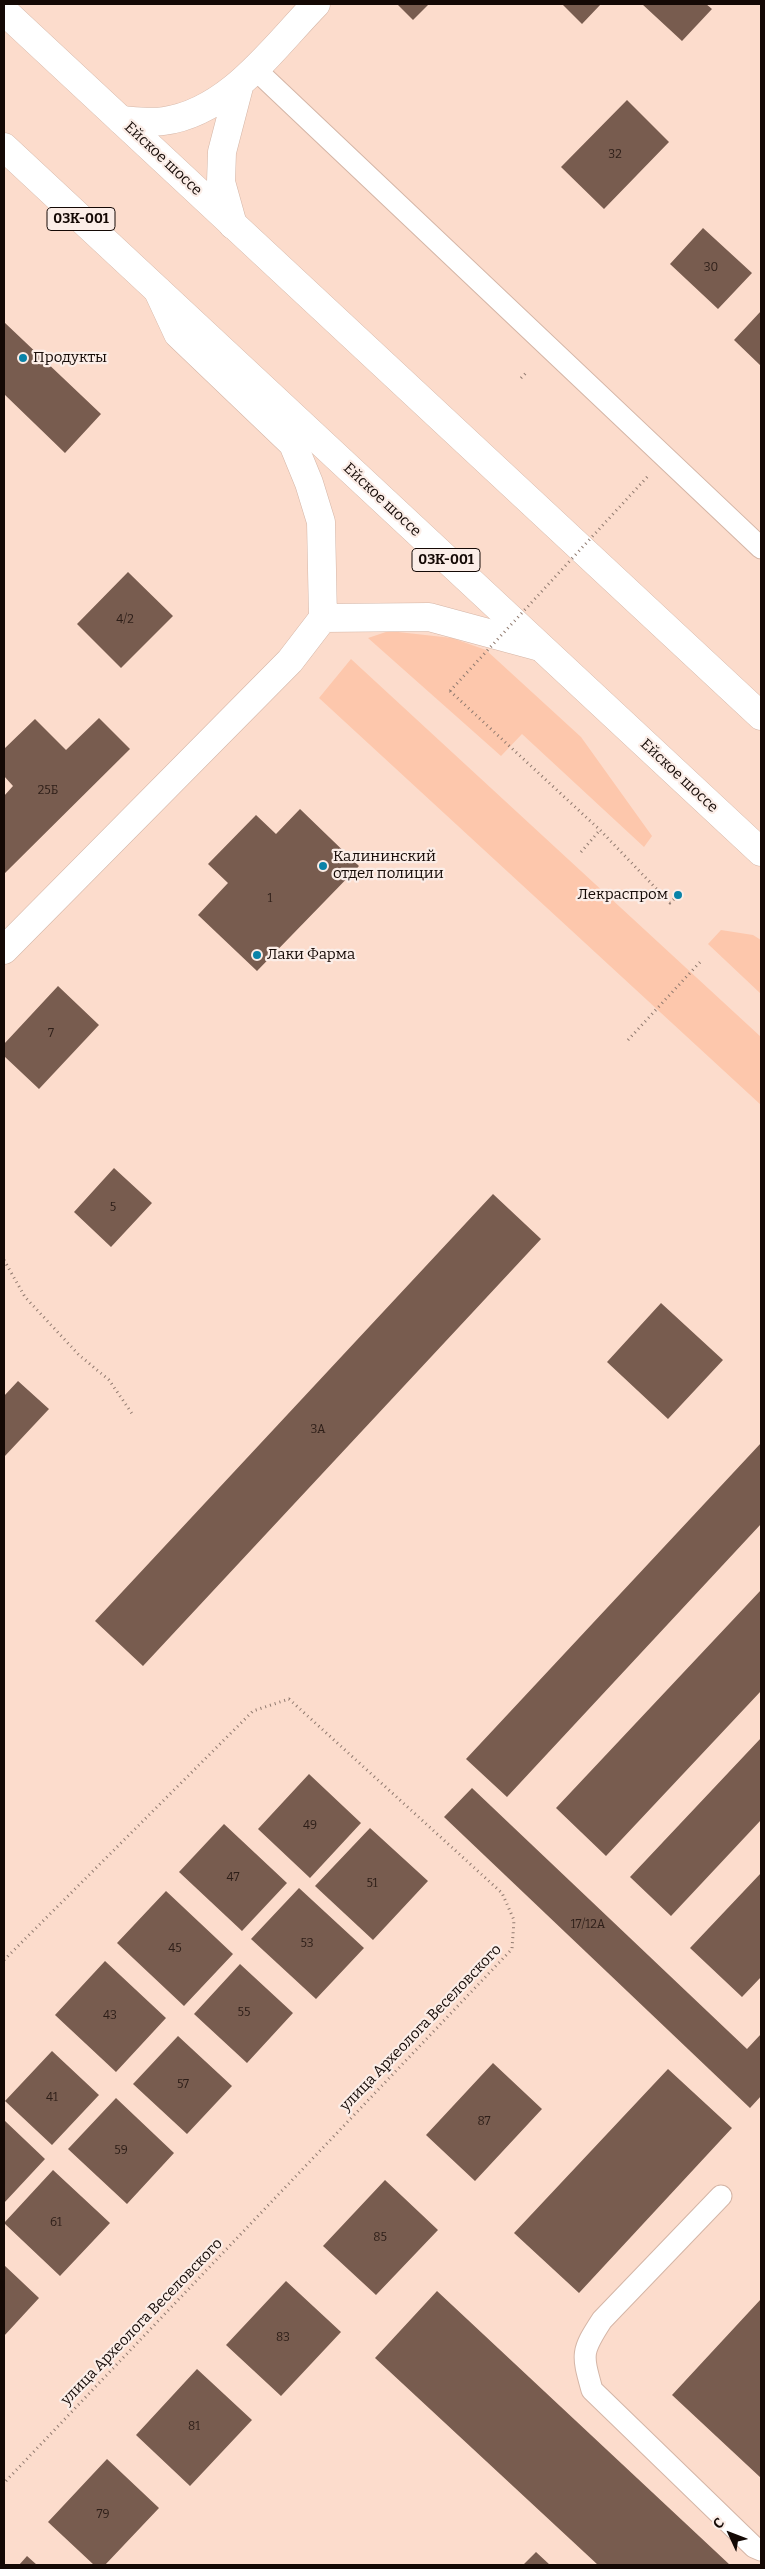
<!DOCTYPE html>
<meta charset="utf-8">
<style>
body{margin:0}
#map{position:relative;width:765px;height:2569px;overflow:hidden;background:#fcdccc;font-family:Bitter,serif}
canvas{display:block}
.frame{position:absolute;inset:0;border:5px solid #140905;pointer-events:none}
.north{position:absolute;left:705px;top:2509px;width:50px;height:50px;-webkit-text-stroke:4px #fbede7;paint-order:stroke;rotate:313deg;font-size:14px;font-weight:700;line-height:20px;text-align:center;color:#140905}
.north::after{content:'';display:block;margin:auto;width:18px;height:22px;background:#140905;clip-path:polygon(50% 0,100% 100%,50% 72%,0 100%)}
</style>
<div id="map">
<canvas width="765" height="2569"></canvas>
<div class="frame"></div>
<div class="north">С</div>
</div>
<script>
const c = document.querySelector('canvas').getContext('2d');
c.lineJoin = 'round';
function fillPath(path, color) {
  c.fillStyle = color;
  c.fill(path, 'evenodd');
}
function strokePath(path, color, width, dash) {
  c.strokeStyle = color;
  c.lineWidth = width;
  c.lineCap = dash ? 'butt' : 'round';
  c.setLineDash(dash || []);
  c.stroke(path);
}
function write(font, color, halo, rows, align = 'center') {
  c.font = font + ' Bitter,serif';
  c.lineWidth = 4.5;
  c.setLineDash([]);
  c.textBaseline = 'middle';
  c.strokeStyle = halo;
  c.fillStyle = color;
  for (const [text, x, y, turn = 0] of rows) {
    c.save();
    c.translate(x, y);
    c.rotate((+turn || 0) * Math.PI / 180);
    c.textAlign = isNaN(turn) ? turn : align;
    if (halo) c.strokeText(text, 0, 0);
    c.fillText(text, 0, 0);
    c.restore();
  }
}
fillPath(new Path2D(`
 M389,631l63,7 34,12 95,87 71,99 -8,11 -122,-113 -21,22 -133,-118z
 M351,659l410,378v68l-442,-407z
 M721,930l32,5 8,5v54l-53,-50z`), '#fdc7ac');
fillPath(new Path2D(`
 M397,4h32l-16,16z
 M562,4h39l-19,20z
 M642,4h64l6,5 -30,32z
 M627,100l42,42 -65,67 -43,-42z
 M703,228l49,45 -34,36 -48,-45z
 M761,311v55l-27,-26z
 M4,322l97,92 -36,39 -61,-59z
 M128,572l45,44 -52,52 -44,-44z
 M99,718l31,31 -126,125v-78l9,-10 -9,-10v-27l31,-30 31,31z
 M300,809l59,57 -102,105 -59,-56 30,-32 -20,-19 48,-49 20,19z
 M58,986l41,39 -60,64 -35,-33v-12z
 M114,1168l38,35 -41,44 -37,-35z
 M493,1194l48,45 -398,427 -48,-45z
 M661,1303l62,57 -55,59 -61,-57z
 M18,1381l31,28 -45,48v-61z
 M761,1443v81l-254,273 -41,-38z
 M761,1590v101l-155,165 -50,-48z
 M761,1738v82l-90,96 -41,-39z
 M309,1774l52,49 -51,55 -52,-49z
 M472,1788l275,261 14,-15v62l-11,12 -306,-291z
 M224,1824l63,59 -45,48 -63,-59z
 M370,1828l58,53 -55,59 -58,-54z
 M761,1873v104l-19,20 -52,-49z
 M299,1888l65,60 -48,51 -65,-60z
 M166,1891l67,63 -49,52 -67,-63z
 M105,1961l61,57 -50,54 -61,-57z
 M240,1964l53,49 -46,50 -53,-49z
 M178,2036l54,50 -45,48 -54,-50z
 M52,2051l47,44 -47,50 -47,-44z
 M493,2063l49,46 -67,72 -49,-46z
 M668,2069l64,59 -153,165 -65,-60z
 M116,2098l58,55 -47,51 -59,-55z
 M4,2120l41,39 -41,44z
 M53,2170l57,53 -50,53 -56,-53z
 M385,2180l53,50 -62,65 -53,-49z
 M4,2265l35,33 -35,38z
 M286,2281l55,51 -60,64 -55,-51z
 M437,2291l293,274h-132l-223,-207z
 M761,2299v179l-89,-83z
 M197,2369l55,51 -62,66 -54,-51z
 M107,2459l52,49 -54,57h-11l-46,-43z
 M536,2552l14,13h-27z
 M27,2556l10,9h-18z`), '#785c4f');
const service = new Path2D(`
 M254,68l507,480
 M721,2196l-119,124c-21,32 -20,34 -10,70l162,157 7,3`);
const minor = new Path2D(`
 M121,120c14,1 29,3 43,1 65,-9 109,-73 152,-117
 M233,225l-12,-43 1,-30 18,-69
 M323,618l106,-1 111,30
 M4,950l286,-289 33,-43 -2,-96 -12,-39 -16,-39 -115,-110 -20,-43`);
const primary = new Path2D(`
 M4,11l757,705
 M4,147l757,705`);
strokePath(service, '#d4b5a6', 23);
strokePath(minor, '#d4b5a6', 29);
strokePath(primary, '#d4b5a6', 29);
strokePath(new Path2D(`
 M521,378l7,-7
 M450,691l150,139 70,73 8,-8
 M581,852l19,-22
 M628,1040l73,-79
 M4,1260l21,37 54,58 30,25 24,35
 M4,1960l249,-249 36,-12 213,194 12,27 -2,29 -508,534`), '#907a6f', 3, [1, 4]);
strokePath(service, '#fff', 21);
strokePath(minor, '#fff', 28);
strokePath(primary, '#fff', 28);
strokePath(new Path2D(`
 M450,691l199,-216`), '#907a6f', 3, [1, 4]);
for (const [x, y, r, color] of [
 [23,358,5,"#0a83a8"],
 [323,866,5,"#0a83a8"],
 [678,895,5,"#0a83a8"],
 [257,955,5,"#0a83a8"]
]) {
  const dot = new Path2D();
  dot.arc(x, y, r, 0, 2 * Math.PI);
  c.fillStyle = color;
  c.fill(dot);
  strokePath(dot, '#fbede7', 2);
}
write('12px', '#2d1e18', null, [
 ["32",615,155],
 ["30",711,268],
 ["4/2",125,620],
 ["25Б",48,791],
 ["1",270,899],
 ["7",51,1034],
 ["5",113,1208],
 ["3А",318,1430],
 ["49",310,1826],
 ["47",233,1878],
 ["51",372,1884],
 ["17/12А",588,1925],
 ["53",307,1944],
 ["45",175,1949],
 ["55",244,2013],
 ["43",110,2016],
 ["57",183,2085],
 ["41",52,2098],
 ["87",484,2122],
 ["59",121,2151],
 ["61",56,2223],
 ["85",380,2238],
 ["83",283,2338],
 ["81",194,2427],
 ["79",103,2515]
]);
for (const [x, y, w] of [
 [81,219,68],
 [446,560,68]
]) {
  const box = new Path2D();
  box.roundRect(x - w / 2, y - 11.5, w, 23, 4);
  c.fillStyle = '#fbede7';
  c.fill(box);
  strokePath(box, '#140905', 1);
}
write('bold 14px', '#140905', null, [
 ["03К-001",81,219],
 ["03К-001",446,560]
]);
write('15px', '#140905', '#fbede7', [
 ["Ейское шоссе",163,159,43],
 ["Ейское шоссе",382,500,43],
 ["Ейское шоссе",679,776,43],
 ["улица Археолога Веселовского",421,2028,-46],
 ["улица Археолога Веселовского",142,2322,-46]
]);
write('15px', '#140905', '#fbede7', [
 ["Продукты",33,358],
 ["Калининский",333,857],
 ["отдел полиции",333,874],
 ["Лекраспром",668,895,"right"],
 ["Лаки Фарма",267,955]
], 'left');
</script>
